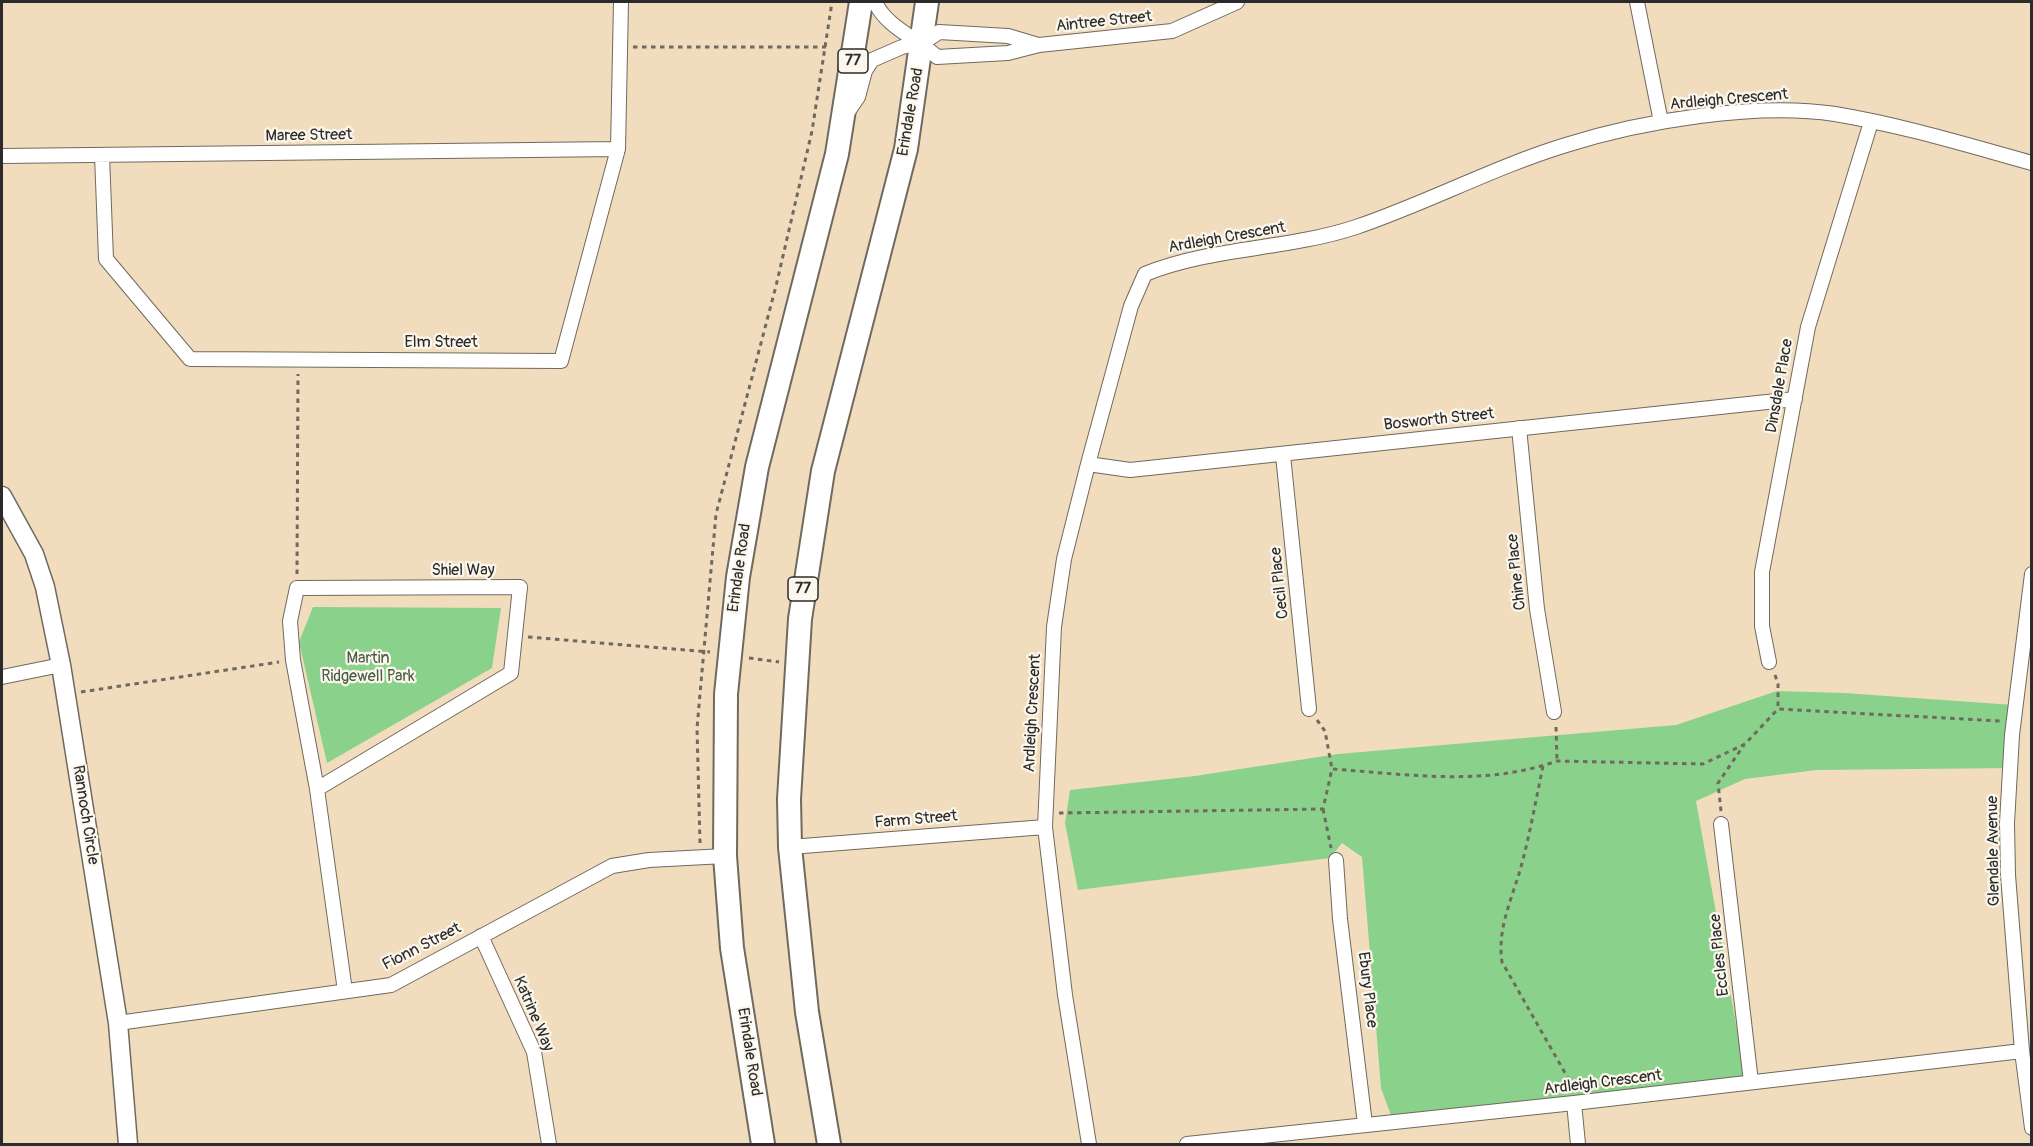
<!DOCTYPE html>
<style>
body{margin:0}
#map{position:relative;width:2033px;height:1146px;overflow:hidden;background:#f1ddbd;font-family:Pangolin,sans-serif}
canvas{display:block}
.frame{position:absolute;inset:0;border:3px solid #2b2b2b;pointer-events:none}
</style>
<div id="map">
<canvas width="2033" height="1146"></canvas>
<div class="frame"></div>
</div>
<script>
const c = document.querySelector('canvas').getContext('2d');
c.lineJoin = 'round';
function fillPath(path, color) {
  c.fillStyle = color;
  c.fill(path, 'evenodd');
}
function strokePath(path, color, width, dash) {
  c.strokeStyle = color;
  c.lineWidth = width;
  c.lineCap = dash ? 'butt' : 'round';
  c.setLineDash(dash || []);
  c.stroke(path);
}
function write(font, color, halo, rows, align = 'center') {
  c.font = font + ' Pangolin,sans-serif';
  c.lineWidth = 4.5;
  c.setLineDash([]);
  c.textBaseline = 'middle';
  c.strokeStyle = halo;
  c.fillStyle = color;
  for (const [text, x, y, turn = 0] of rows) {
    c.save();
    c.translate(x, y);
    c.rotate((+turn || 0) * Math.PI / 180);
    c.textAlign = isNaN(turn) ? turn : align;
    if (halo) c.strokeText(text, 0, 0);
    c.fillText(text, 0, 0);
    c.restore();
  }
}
fillPath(new Path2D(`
 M313,607l188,1 -9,60 -165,95 -28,-121z
 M1777,691l67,2 170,12v63l-198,2 -71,9 -49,22 50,279 -353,41 -12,-33 -19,-231 -20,-14 -12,15 -252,32 -13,-67 5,-33 125,-14 143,-22 338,-29z`), '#8ad18b');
const minor = new Path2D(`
 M875,2c12,26 41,35 62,55l71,-4 31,-8 133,-14 65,-29
 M1637,2l24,120
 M847,113l11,-16 7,-26 7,-11 30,-13 20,-4 17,-11 69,4 30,9
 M102,155l4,104 84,100 371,2 57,-212 3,-147
 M2,156l616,-7
 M1519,428l18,181 17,103
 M1283,455l26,254
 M1088,464l42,6 665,-71
 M2032,574l-20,161 -5,88 1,52 14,176 10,77
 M1769,662l-7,-36v-54l46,-245 63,-205
 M2,677l59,-12
 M317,789l194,-116 9,-86 -223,1 -7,33 3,39 24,129 28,202
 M1721,824l30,258
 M790,847l255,-20
 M1336,860l4,59 25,205
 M481,936l53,116 15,92
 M118,1023l273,-38 221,-119 37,-6 76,-4
 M1574,1103l4,41
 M1089,1144l-24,-149 -20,-168 9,-200 10,-68 24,-95 43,-158 14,-32c66,-27 142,-24 211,-47 71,-24 138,-60 210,-82 76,-24 190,-43 269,-31 66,11 132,31 197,49
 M1187,1144l387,-41 448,-52`);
const tertiary = new Path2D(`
 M2,496l32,58 11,33 16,78 57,358 10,121`);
const primary = new Path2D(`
 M763,1144l-31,-196 -7,-92 1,-162 12,-117 19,-110 80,-313 24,-152
 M829,1144l-22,-132 -17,-165 -1,-48 11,-180 23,-148 83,-322 21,-147`);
strokePath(minor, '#70695e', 16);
strokePath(tertiary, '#70695e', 21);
strokePath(primary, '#70695e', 26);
strokePath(new Path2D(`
 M633,47h193
 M297,574l1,-200
 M528,637l182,15
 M749,658l30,4
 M1775,675l3,9v25
 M81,692l198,-30
 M1317,720l8,11 7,38
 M1556,727l1,34
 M1543,766c-7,33 -13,68 -22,101 -9,32 -24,61 -19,95l71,125
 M1323,809l8,39
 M1721,811l-3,-28 26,-38
 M1059,813l264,-4 9,-40c75,5 152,18 225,-8l146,3 42,-20 33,-35 222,12
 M700,843l-3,-115 19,-214 60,-228 36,-155 20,-129`), '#70695e', 3, [4.5, 4.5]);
strokePath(minor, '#fff', 14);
strokePath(tertiary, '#fff', 18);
strokePath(primary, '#fff', 22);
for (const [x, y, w] of [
 [853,61,30],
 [803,589,30]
]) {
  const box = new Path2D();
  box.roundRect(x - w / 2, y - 12, w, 24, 4.5);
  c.fillStyle = '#fbf7ec';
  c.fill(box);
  strokePath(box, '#2b2b2b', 1.5);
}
write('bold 15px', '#2b2b2b', null, [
 ["77",853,61],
 ["77",803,589]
]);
write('16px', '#2b2b2b', '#fbf7ec', [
 ["Aintree Street",1104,22,-6],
 ["Ardleigh Crescent",1729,100,-5],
 ["Erindale Road",911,112,-80],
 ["Maree Street",309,136,-1],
 ["Ardleigh Crescent",1227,238,-10],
 ["Elm Street",441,343],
 ["Dinsdale Place",1780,386,-80],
 ["Bosworth Street",1439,420,-6],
 ["Erindale Road",740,568,-82],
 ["Shiel Way",463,571],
 ["Chine Place",1517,572,-96],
 ["Cecil Place",1280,583,-96],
 ["Ardleigh Crescent",1033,713,-87],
 ["Rannoch Circle",85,815,81],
 ["Farm Street",916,820,-5],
 ["Glendale Avenue",1994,851,-91],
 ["Fionn Street",422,947,-27],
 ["Eccles Place",1720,955,-96],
 ["Ebury Place",1367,990,83],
 ["Katrine Way",533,1014,67],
 ["Erindale Road",749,1052,81],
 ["Ardleigh Crescent",1603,1083,-7]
]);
write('16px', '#485d48', '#fbf7ec', [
 ["Martin",368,659],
 ["Ridgewell Park",368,677]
]);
</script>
